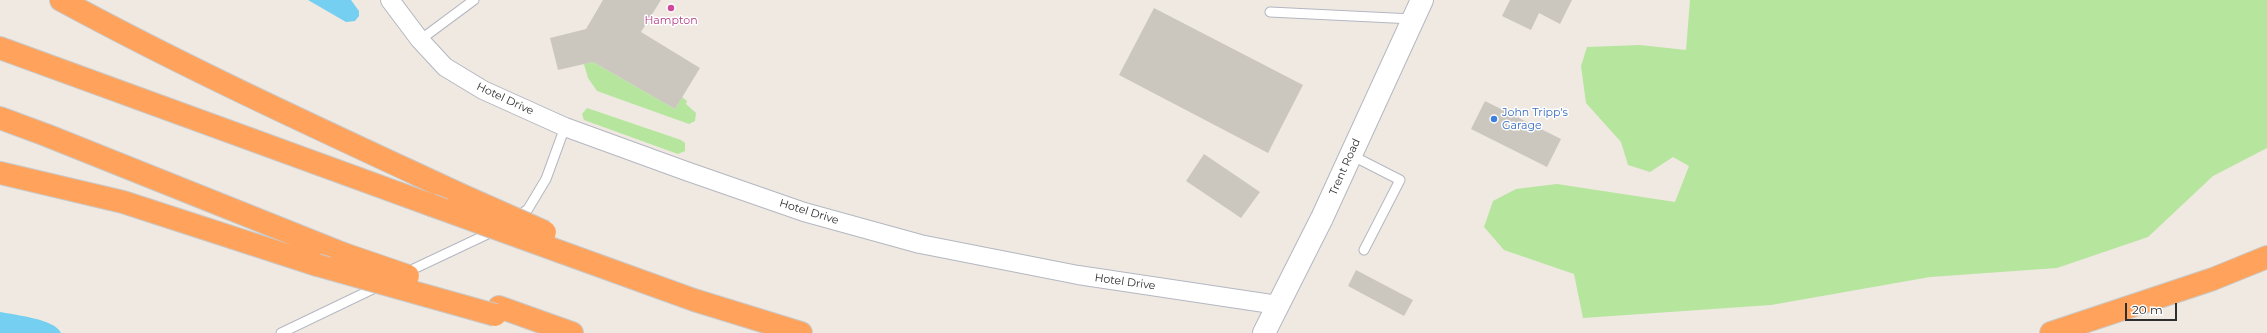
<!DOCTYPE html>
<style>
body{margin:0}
#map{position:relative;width:2267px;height:333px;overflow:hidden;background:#efe9e1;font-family:Montserrat,sans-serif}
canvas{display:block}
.scale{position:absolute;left:2125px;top:303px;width:52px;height:18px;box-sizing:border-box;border:2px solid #2e2e2e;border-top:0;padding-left:5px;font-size:12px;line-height:14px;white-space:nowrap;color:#2e2e2e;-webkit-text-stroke:3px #fff;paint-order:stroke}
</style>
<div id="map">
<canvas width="2267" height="333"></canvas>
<div class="scale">20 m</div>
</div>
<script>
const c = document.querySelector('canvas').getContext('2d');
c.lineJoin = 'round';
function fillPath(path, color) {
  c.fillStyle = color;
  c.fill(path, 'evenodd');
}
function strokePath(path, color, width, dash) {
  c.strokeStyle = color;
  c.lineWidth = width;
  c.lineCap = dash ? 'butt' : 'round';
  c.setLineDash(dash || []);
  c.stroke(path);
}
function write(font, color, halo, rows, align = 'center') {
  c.font = font + ' Montserrat,sans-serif';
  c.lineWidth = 3;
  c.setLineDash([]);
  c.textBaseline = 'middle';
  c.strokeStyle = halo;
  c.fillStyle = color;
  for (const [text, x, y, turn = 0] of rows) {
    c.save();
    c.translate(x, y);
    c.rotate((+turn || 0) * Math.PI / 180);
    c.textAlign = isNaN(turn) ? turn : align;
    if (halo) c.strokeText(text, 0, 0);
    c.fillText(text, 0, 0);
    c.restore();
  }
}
fillPath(new Path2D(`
 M1690,0h577v148l-54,28 -65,61 -91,31 -127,9 -159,28 -188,13 -9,-44 -70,-24 -20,-23 9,-26 23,-12 41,-5 118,18 14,-36 -16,-9 -23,15 -22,-7 -7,-23 -35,-39 -5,-37 6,-19 53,-2 46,5z
 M593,62l82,47 7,-12 5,4 -1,3 10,9 -1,8 -6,3 -92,-33 -9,-13 -4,-14z
 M587,108l94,32 4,3v8l-7,3 -94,-34 -2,-6z`), '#b6e59e');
fillPath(new Path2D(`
 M308,0h43l8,11v5l-4,5 -9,1z
 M0,312c15,3 55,7 61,21h-61z`), '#75cff0');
fillPath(new Path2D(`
 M603,0h58l-20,32 59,36 -25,41 -82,-47 -35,8 -8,-32 36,-9z
 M1510,0h62l-12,24 -21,-11 -8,17 -29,-14z
 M1154,8l149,77 -35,68 -149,-78z
 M1485,101l76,38 -14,28 -76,-38z
 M1204,154l56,38 -19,26 -55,-37z
 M1356,270l57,30 -9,16 -56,-30z`), '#cbc7bf');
const service = new Path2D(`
 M1270,12l143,7
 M420,40l54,-40
 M1351,155l49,25 -36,70
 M516,218l12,-9 18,-30 19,-52
 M405,273l89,-42
 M281,333l98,-47`);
const minor = new Path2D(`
 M390,0l30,40 25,27 38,23 82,37 121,44 118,41 116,32 158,31 200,30`);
const tertiary = new Path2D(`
 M1264,333l58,-115 100,-218`);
const motorway = new Path2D(`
 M61,0c129,70 263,131 396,193
 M0,48l431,157
 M0,118l46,17 295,118
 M0,173l123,29 194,63
 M561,252l133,48 107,33
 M499,307l73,26
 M2051,333l162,-54 54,-22`);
strokePath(service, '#b4b7c1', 11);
strokePath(minor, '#b4b7c1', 20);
strokePath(tertiary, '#b4b7c1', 24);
strokePath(motorway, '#c9c9c9', 24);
strokePath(service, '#fff', 9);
strokePath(minor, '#fff', 18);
strokePath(tertiary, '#fff', 22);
strokePath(motorway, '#ffa35c', 22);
const motorwayBridge = new Path2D(`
 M457,193l88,39
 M431,205l130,47
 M341,253l67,23
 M317,265l178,50`);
strokePath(motorwayBridge, '#c9c9c9', 24, []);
strokePath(motorwayBridge, '#ffa35c', 22);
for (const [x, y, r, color] of [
 [671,8,4,"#d1479c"],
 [1494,119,4,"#3f7fe0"]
]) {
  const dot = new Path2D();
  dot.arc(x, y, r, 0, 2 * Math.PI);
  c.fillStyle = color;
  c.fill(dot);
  strokePath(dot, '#fff', 1.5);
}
write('11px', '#b23c85', '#fff', [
 ["Hampton",671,21]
]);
write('11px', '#2e2e2e', '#fff', [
 ["Hotel Drive",505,99,25],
 ["Trent Road",1345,167,-66],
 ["Hotel Drive",809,212,17],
 ["Hotel Drive",1125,282,8]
]);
write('11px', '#366cbe', '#fff', [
 ["John Tripp's",1502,113],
 ["Garage",1502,126]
], 'left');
</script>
